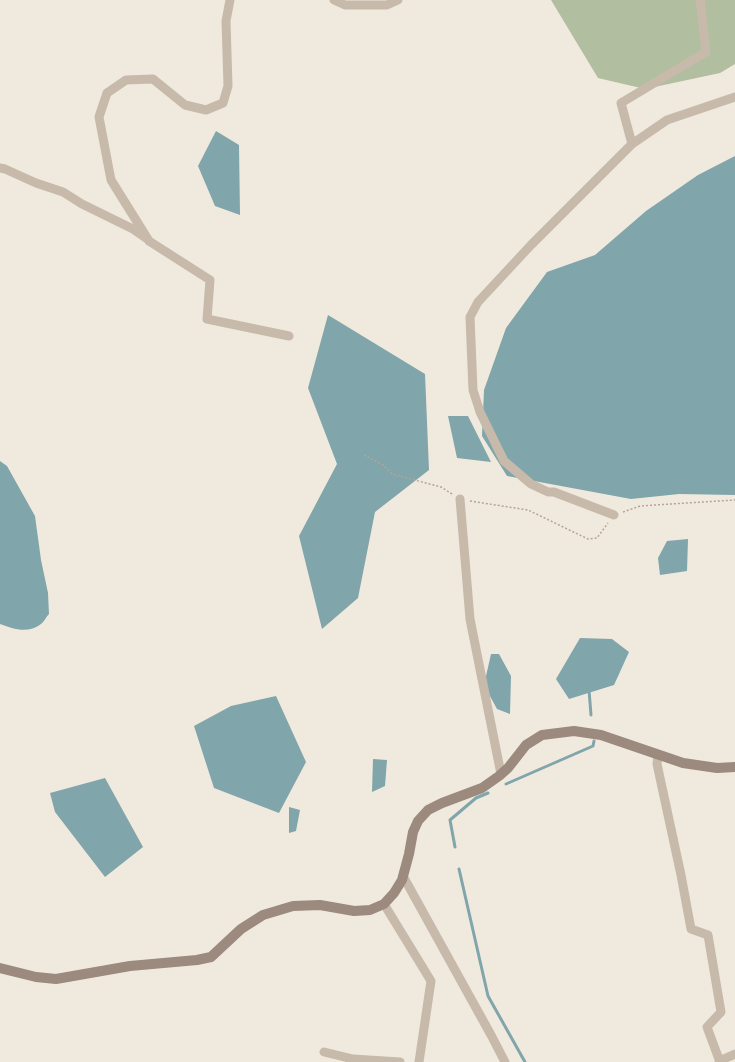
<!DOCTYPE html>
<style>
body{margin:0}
canvas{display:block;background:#f0e9de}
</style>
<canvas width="735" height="1062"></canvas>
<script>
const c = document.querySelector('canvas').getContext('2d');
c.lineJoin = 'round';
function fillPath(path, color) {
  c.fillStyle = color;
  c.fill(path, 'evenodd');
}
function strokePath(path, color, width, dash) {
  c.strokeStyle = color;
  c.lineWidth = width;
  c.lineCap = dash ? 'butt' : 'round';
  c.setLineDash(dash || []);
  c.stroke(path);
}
fillPath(new Path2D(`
 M551,0h184v64l-15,9 -75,16 -47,-11z`), '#b1be9f');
fillPath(new Path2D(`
 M216,131l23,14 1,70 -25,-9 -17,-40z
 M735,156v339l-56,-1 -48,5 -124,-23 -25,-40 2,-46 22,-62 41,-56 48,-17 51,-44 52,-36z
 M328,315l97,59 4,96 -54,42 -17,86 -36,31 -23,-93 38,-72 -29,-76z
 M448,416h20l23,46 -34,-4z
 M0,461l7,5 28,50 6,44 7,33 1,21c-3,3 -5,8 -8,10 -13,10 -28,5 -41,0z
 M688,539l-1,32 -27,4 -2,-17 9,-17z
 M580,638l32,1 17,13 -15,33 -45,14 -13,-20z
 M491,654h8l12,22 -1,38 -13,-5 -13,-24z
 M276,696l30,66 -27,51 -65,-25 -20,-62 37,-20z
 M373,759l14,1 -2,26 -13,6z
 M105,778l38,69 -38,30 -50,-65 -5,-19z
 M289,807l11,3 -4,21 -7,2z`), '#80a5aa');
strokePath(new Path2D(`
 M589,690l2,25
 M506,784l87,-38 1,-5
 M455,847l-5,-27 26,-22 12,-5
 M459,869l29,127 37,66`), '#80a5aa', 3);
strokePath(new Path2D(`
 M364,455l19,10 9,9 49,13 11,7
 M470,501l58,9 60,29 9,-1 11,-15
 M623,512l17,-6 95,-6`), '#b3a595', 1.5, [2, 2]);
strokePath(new Path2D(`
 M230,0l-4,21 2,65 -5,17 -17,7 -21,-5 -32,-26 -27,1 -19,13 -8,24 12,63 38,61 61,39 -3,39 82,17
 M334,0l11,5h42l11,-5
 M632,144l-11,-41 85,-51 -6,-52
 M0,168l5,1 31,14 27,9 19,12 51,25 13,9
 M460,499l10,120 31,155
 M614,515l-60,-23h-6l-17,-8 -27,-23 -24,-49 -7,-22 -3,-73 8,-15 53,-57 101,-101 35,-24 68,-23
 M658,755l-1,9 24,111 10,54 17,6 13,77 -14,15 13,35
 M403,876l88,159 14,27
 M384,904l47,77 -12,81
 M324,1052l29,7 47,3
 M719,1061l16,-7`), '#c7baab', 9);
strokePath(new Path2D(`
 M0,968l36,9 20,2 74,-13 67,-6 14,-3 30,-28 22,-14 30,-9 27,-1 34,6 16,-1 14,-6 10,-11 8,-13 7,-26 4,-22 5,-11 10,-11 14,-7 40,-15 17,-12 9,-8 18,-23 16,-10 32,-4 27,4 82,28 34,5 18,-1`), '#9b8a7d', 10);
</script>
